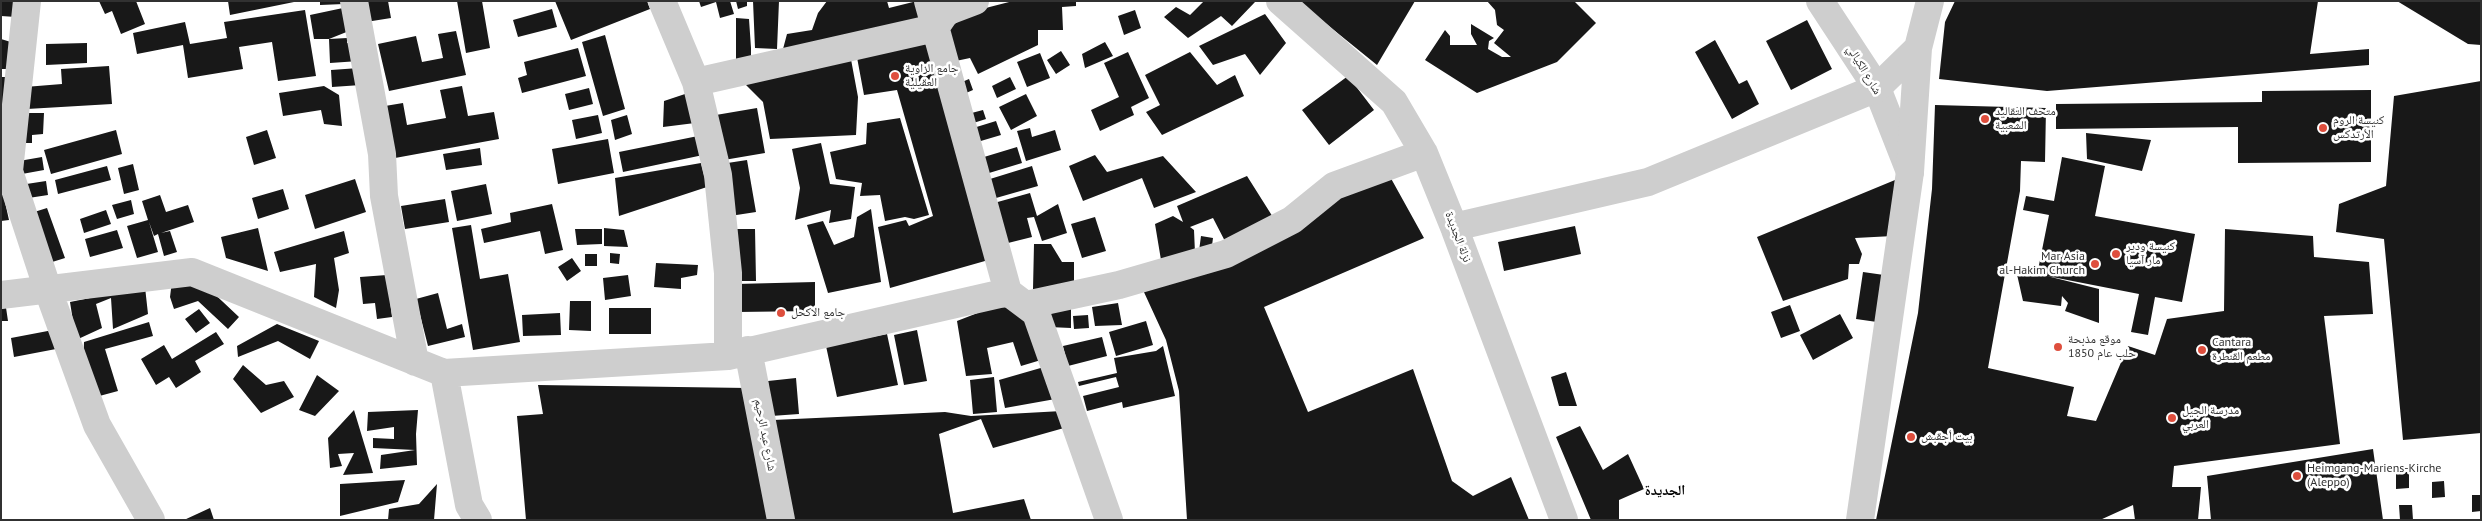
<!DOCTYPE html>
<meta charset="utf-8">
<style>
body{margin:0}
#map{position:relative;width:2482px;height:521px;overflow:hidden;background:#fff;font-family:"PT Sans",sans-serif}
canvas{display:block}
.frame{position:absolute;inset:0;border:2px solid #313131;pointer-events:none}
</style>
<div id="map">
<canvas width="2482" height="521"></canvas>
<div class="frame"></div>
</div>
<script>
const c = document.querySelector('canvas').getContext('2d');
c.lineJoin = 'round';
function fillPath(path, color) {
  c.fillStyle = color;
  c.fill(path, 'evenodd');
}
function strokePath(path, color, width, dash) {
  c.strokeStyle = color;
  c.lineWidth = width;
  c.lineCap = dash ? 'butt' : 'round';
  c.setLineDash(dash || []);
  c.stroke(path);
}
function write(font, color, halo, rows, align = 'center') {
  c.font = font + ' "PT Sans","Noto Naskh Arabic",sans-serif';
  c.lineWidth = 5;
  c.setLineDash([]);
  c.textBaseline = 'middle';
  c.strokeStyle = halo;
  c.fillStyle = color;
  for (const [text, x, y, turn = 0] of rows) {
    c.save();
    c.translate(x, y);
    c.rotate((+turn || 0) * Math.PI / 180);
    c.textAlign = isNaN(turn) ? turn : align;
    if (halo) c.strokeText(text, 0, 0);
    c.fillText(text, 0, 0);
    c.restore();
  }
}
fillPath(new Path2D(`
 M1,1h16l-1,16 -15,-1z
 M99,1h37l9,23 -24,10 -9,-23 -7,3z
 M228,1h66v1l-64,13z
 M320,1h23l1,3 -24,1z
 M364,1h24l3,17 -25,4z
 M457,1h25l8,47 -24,5z
 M555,1h92l3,8 -79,31z
 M699,1h31l4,13 -14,4 -4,-16 -15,5z
 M736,1h11v5l-9,3z
 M753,1h26l-2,48 -22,-1z
 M827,1h60l2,7 28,-7 7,18 -141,30 4,-15 25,-4 6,-17z
 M1013,1h63v5l-14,1 1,23h-25v15l-60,29 -8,-16 -19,4 -7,-31 30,-20z
 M1204,1h50l1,1 -23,24 -11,-10 -33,22 -24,-21 12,-10 14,8z
 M1298,1h117l-38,64z
 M1487,1h87l22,22 -39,39 -80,31 -52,-33 20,-30 5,6v9h27l-6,-11v-10l23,14 -5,3 -1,8 14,8h9l-17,-14 10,-13 -7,-5 -2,-15z
 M1955,1h363l-8,53 59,-5v16l-322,26 -108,-12 6,-57z
 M2397,1h84v44l-13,-1z
 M343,8l6,23 -20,8h-15l-4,-24z
 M552,9l5,18 -39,10 -5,-17z
 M305,10l11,66 -38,5 -6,-39 -33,5 4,22 -55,9 -5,-33 -46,9 -4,-21 52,-11 5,22 37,-6 -3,-16z
 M1135,10l6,18 -17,7 -6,-19z
 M1265,14l21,29 -26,32 -15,-21 -32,11 -14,-19z
 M736,18l13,1 2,29v11l-15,4z
 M1807,20l25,49 -41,21 -25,-49z
 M456,31l10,44 -77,16 -11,-47 38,-8 6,26 21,-4 -5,-24z
 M929,34l63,225 -102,29 -12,-61 28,-7 3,6 24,-10 -36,-126 -33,5 -8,-43z
 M605,35l20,74 -22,7 -21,-74z
 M347,38v5h11l1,18 -29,2 -1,-24z
 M1,39l13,4 -1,26h-12z
 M1715,40l24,44 8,-4 12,24 -27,15 -37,-67z
 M1105,42l8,14 -28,12 -3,-14z
 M87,43v20l-41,2v-21z
 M578,48l8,28 -64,17 -4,-15 9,-3 -3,-13z
 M1061,51l9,14 -14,9 -9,-14z
 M1128,52l21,46 -18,9 3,8 -34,16 -9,-21 28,-13 -15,-34z
 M1190,52l27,33 18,-10 9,21 -82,39 -16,-23 14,-7 -15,-30z
 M1040,53l10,25 -23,9 -10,-25z
 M850,54l8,43 -2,38 -86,4 -7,-37 -24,-24z
 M109,66l3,38 -85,5 -2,-22 37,-3 -1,-15z
 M359,68l2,17 -29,2 -1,-17z
 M1348,76l26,34 -45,35 -27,-35z
 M1,77h7l-7,42z
 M1010,77l6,12 -19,9 -5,-12z
 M969,79l4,11 -14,6 -4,-11z
 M2481,81v352l-78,7 -19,-201 -48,-7 3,-28 47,-18 8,-90z
 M324,86l15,9 3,31 -18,-2 -3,-14 -38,6 -4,-23z
 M462,86l6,30 26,-4 5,27 -104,19 -10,-52 18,-3 4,22 39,-7 -6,-28z
 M589,88l4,16 -24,6 -4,-16z
 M2371,90v72l-133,1v-36l-182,2v-25l206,-2v-11z
 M685,94l10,29 -32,4 1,-26z
 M1026,94l11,22 -26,14 -12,-23z
 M1935,105l111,3 -1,54 -24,-1 -1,30 -32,177 86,19 -7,29 29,5 32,-75 27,9 12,-36 57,-8 1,-82 88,7 1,21 55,5 4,52 -49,2 16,128 -166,22 -2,21h29l-3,33h-63l-2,-15 -33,15h-224l42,-207 14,-124z
 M757,108l8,45 -47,8 -8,-45z
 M983,110l3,9 -19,6 -3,-10z
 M20,113h24l-1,21 -11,1v8h-13z
 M598,115l4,18 -26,6 -4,-19z
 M627,115l5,19 -17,6 -4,-20z
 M900,118l29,97 -15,4 -9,-2 -20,4 -5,-26 -20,1 2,-13 -26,-4 -6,-27 36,-8 1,-21z
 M996,121l5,14 -27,8 -4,-14z
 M1030,128l2,9 23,-7 6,20 -35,11 -9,-30z
 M116,130l6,24 -71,20 -7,-24z
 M267,130l9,28 -22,7 -8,-28z
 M2086,133l65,7 -9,31 -55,-12z
 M698,136l5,19 -80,17 -4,-20z
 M608,139l6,34 -56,11 -6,-35z
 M821,143l9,41 25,3 -4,32 -22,4 2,-13 -36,10 5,-32 -8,-39z
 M1017,147l5,16 -33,10 -5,-16z
 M480,148l2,17 -36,5 -3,-16z
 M1095,155l12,17 56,-16 33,36 -42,16 -12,-30 -59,23 -14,-35z
 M42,157l2,13 -22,4 -3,-13z
 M2062,157l43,9 -10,50 100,18 -13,68 -27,-5 -7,38 -17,-3 8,-38 -92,-18 52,13v34l-34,-12 3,-8 -6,-7 -1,10 -38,-5 -7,-31 21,5 12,-60 -26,-5 3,-14 28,5z
 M747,160l9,52 -26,4 -9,-52z
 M701,163l6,24 -88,29 -4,-38z
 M133,164l6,26 -15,4 -6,-26z
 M107,166l4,14 -53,14 -3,-14z
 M1032,166l6,20 -42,12 -6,-19z
 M1388,173l36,65 -160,69 44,105 105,-43 39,112 21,15 38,-19 18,43h-342l-8,-129 -13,-51 -23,-50 194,-94z
 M1247,176l29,46 -48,25 -15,-29 -23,9 4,3 1,23 -33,13 -7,-42 18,-8 10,6 -6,-16z
 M355,179l11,33 -51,17 -10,-34z
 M1895,180l-2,56 -38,2 7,16 -3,10h-10l-1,15 -65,22 -26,-64z
 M46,181l2,14 -26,4 -2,-14z
 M1,184l8,36 -8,1z
 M486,184l6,30 -35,7 -6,-30z
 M283,189l6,20 -31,10 -6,-21z
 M1030,193l7,23 21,-12 9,29 -25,8 -8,-24 -7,1 5,19 -28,7 -10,-41z
 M160,195l6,17 22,-7 6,17 -33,11 9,-2 7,21 -13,4 -6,-22 -4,2 -5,-14 9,30 -21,6 -10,-32 21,-6 -6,-19z
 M445,199l4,23 -44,7 -4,-23z
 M131,200l3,14 -17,5 -5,-14z
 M552,204l11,46 -18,4 -5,-23 -56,12 -3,-14 30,-7 -1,-9z
 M47,208l18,50 -16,5 -18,-50z
 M871,209l10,73 -53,11 -21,-68 16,-4 11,24 20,-8 3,-20z
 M106,210l5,14 -27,9 -4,-14z
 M1095,217l11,34 -24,7 -11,-34z
 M471,225l9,54 28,-5 12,68 -47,8 -21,-122z
 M1575,226l6,28 -77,17 -6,-29z
 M258,228l10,43 -42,-13 -5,-21z
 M604,228l20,2 4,17 -24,-1z
 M575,229h27v15l-25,1z
 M734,229h21l1,52h-19z
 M117,230l6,18 -33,9 -5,-18z
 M344,231l5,22 -15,5 5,32 -3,18 -22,-11 2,-33 -36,8 -6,-20z
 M1201,236l12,2 -2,15 -12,-2z
 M1034,244h17l11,18h12v27h-41z
 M610,253l10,1 -1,10 -9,-1z
 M585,254h12v12h-12z
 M572,258l9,13 -14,10 -9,-14z
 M656,263l42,2 -1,10 -16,3v11l-27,-2z
 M1863,272l28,4 -7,47 -28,-4z
 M387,275l5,42 -15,2 -2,-16 -12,1 -3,-27z
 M628,275l3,21 -26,4 -2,-22z
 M172,281l34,5 33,31 -11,12 -30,-28 -24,8 -4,-12z
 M815,282v29l-78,1 -1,-28z
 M145,287l3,27 -35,15 -2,-31 -15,6 6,24 -26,12 -6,-38z
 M438,293l9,36 15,-5 3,13 -37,9 -12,-47z
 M5,301l3,20h-7v-19z
 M570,301h21v30l-22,-1z
 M1118,303l4,22 -27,1 -3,-19z
 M1050,304h21v24l-22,-1z
 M1790,305l10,26 -19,7 -10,-26z
 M993,307l36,1 12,52 -20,6 -8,-24 -26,6 5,26 -26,2 -9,-55z
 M609,308h42v26h-42z
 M199,309l11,14 -14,10 -11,-14z
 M560,313l1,22 -38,1 -1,-21z
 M1840,314l13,24 -40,22 -13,-25z
 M1088,315l1,13 -15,1 -1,-13z
 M1146,321l7,24 -37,11 -7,-24z
 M149,322l4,14 -48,13 13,42 -26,7 -9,-27 1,-29z
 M277,324l42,17 -9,18 -32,-18 -40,16 -1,-11z
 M53,330l3,19 -42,8 -3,-19z
 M917,330l10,51 -23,4 -10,-50z
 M216,332l8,12 -29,17 6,11 -25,16 -7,-11 -13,8 -15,-26 23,-14 8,14z
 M887,334l11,51 -61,12 -11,-51z
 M1102,337l5,19 -39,10 -5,-20z
 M1163,346l12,50 -52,12 -1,-6 -35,9 -4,-15 36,-9 -3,-10 -37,9 -1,-4 39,-9 -3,-15 42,-7z
 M243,365l23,20 18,-4 10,16 -33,16 -28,-34z
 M1051,365l10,33 -56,10 -6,-28z
 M1566,372l11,34h-18l-8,-29z
 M317,375l22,16 -24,25 -16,-6z
 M994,377l3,35 -24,2 -3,-34z
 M796,378l3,36 -28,2 -3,-35z
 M538,385l210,3 24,132h-246l-9,-104 26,-2z
 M354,410l19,63 -30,2 11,-22 -16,1 4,12 -12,2 -2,-30z
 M418,410l-2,24 1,31 -37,4 1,-14 34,-5 -42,-2v-10l21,1v-12l-27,4 1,-19z
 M1062,411l2,17 -71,20 -12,-29 -42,15 14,79 71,-14 7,21h-240l-18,-100 172,-8 26,4z
 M1580,426l23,44 25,-16 16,35 -25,11v20h-28l-35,-83z
 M2373,449l10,71h-172l-4,-44z
 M2396,472h13v16l-13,1z
 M405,480l-7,22 -58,14v-32z
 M2444,481l1,16 -13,1v-16z
 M437,484l-3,36h-46l1,-11 30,-5z
 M2472,495h9v16l-9,1z
 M2399,505h13l1,15h-13z
 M210,508l4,12h-30z`), '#181818');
strokePath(new Path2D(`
 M1820,1l57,87 33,84`), '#cecece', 28);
strokePath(new Path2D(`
 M27,1l-18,170 39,119 49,135 54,95
 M354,1l28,153 2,42 31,166
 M662,1l34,81 22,93 10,98v83
 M928,1l80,291 28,21 73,207
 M1280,1l114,101 30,51 30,74 110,293
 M696,82l239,-54 11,-16 29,-11
 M1454,227l194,-45 229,-94 41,-40
 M1,295l191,-23 252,101 284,-17 280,-64
 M1026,305l93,-20 107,-31 66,-34 42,-34 90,-33
 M748,350l33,170
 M444,373l25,132 9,15
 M1860,520l50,-348 8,-124 12,-47`), '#cecece', 28);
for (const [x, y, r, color] of [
 [895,76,5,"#de4e3d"],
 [1985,119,5,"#de4e3d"],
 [2323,128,5,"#de4e3d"],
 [2116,254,5,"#de4e3d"],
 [2095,264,5,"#de4e3d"],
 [781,313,5,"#de4e3d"],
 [2058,347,5,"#de4e3d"],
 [2202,350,5,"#de4e3d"],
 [2172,418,5,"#de4e3d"],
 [1911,437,5,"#de4e3d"],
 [2297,476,5,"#de4e3d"]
]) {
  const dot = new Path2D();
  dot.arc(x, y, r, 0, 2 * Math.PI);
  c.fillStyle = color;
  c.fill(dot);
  strokePath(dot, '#fff', 2);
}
write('12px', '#313131', '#fff', [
 ["جامع الزاوية",905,69],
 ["العقيلية",905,83],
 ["متحف التقاليد",1995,112],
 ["الشعبية",1995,126],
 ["كنيسة الروم",2333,121],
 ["الأرتدكس",2333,135],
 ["كنيسة ودير",2126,247],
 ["مار آسيا",2126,261],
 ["Mar Asia",2085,257,"right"],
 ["al-Hakim Church",2085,271,"right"],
 ["جامع الاكحل",791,313],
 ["موقع مذبحة",2068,340],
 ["حلب عام 1850",2068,354],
 ["Cantara",2212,343],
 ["مطعم القنطرة",2212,357],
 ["مدرسة الجيل",2182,411],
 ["العربي",2182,425],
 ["بيت أجقبش",1921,437],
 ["Heimgang-Mariens-Kirche",2307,469],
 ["(Aleppo)",2307,483]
], 'left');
write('12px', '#313131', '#fff', [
 ["شارع الكيالي",1864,70,59],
 ["نزلة الجديدة",1458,237,69],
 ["شارع عبد الرحيم",765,435,79]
]);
write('bold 14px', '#000', '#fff', [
 ["الجديدة",1665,491]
]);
</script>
